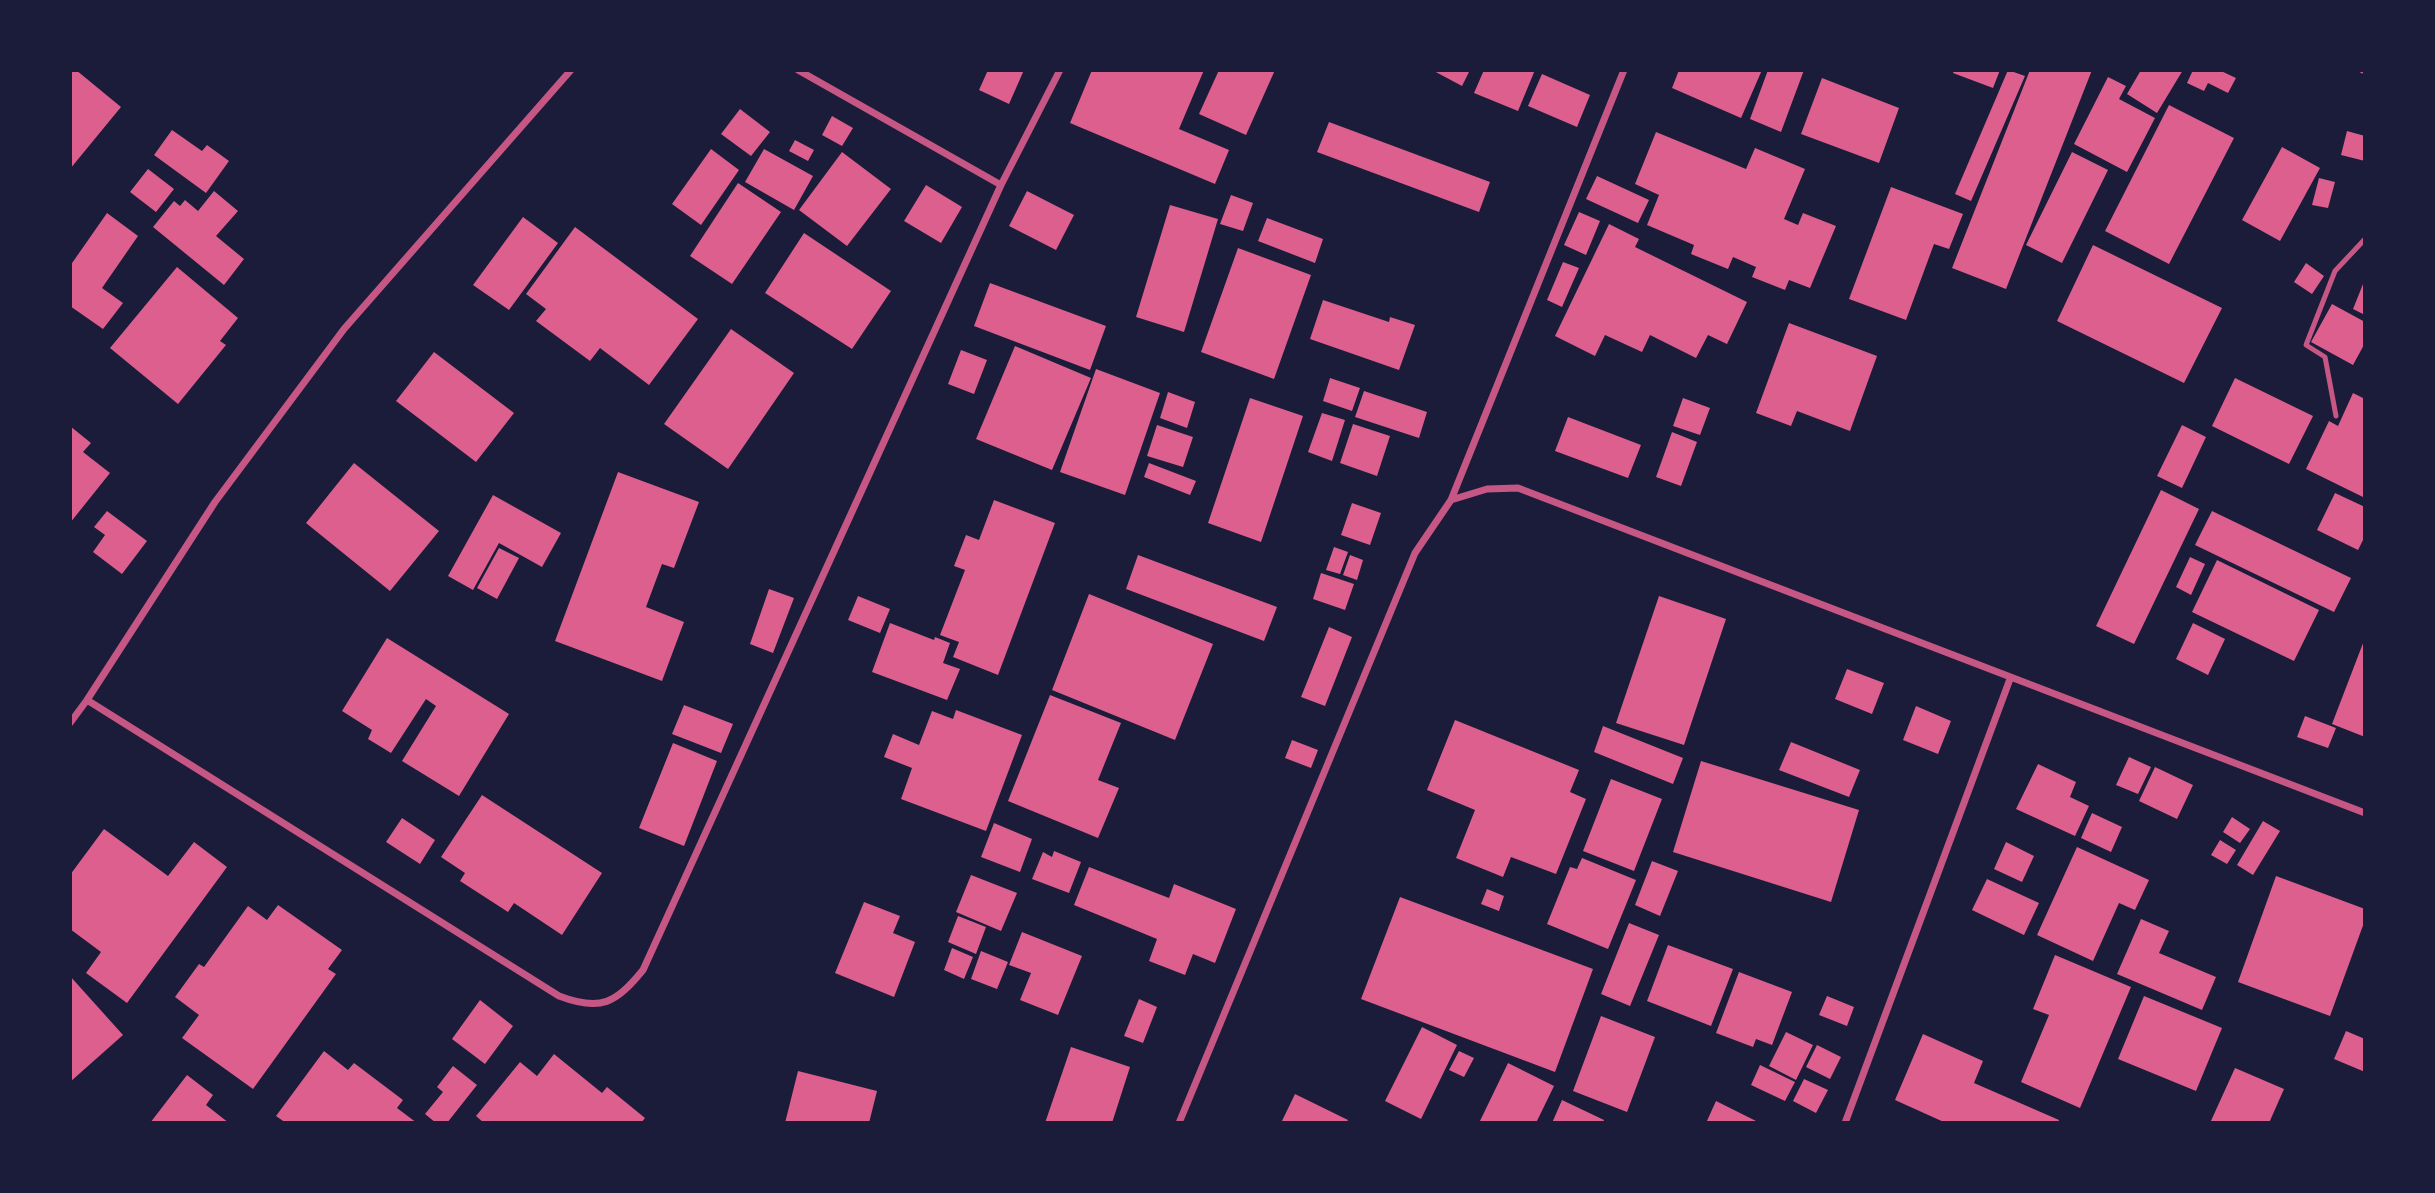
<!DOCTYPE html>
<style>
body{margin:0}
#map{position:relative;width:2435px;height:1193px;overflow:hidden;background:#1b1b3a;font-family:"Titillium Web",sans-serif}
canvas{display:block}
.frame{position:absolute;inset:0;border:72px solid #1b1b3a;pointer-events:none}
</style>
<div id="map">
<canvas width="2435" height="1193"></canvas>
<div class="frame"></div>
</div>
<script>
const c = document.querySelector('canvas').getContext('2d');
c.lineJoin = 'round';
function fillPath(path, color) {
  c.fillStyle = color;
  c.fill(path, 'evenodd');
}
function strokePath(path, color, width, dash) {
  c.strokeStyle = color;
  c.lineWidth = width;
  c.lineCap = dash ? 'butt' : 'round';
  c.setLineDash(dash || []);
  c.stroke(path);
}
fillPath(new Path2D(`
 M70,70h6l45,37 -51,62z
 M988,70h36l-15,34 -30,-14z
 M1092,70h112l-25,59 50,21 -14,34 -145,-61z
 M1219,70h56l-29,65 -47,-21z
 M1432,70h38l-8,16z
 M1484,70h51l-17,41 -44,-18z
 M1679,70h83l-21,48 -69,-30z
 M1768,70h36l-23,62 -31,-13z
 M1954,70h46l-7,18 -40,-15z
 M2008,70l17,6 -54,125 -16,-7z
 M2030,70h62l-86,219 -54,-21z
 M2141,70h42l-26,43 -30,-19z
 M2193,70h26l17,8 -8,15 -20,-10 -4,8 -17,-8z
 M1542,74l48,21 -13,32 -49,-21z
 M2108,77l18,9 -7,13 36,19 -28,54 -53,-28z
 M1822,78l77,30 -20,55 -78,-29z
 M2169,105l65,33 -65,126 -64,-33z
 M740,109l30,23 -19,24 -30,-22z
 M832,116l21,12 -11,18 -20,-11z
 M1329,122l161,60 -11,30 -162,-60z
 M172,130l30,21 5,-6 22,16 -23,32 -52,-38z
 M2347,131l18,5v25l-24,-6z
 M1656,132l90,37 9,-21 50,21 -21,50 14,6 5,-12 33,13 -26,62 -21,-8 -4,10 -33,-13 4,-10 -23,-10 -5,12 -37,-15 3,-9 -47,-20 12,-30 -24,-11z
 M795,140l19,10 -6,11 -19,-10z
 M2282,147l38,21 -40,73 -38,-21z
 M711,149l28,21 -38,55 -29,-21z
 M764,149l49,27 -19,34 -49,-28z
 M842,152l49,37 -44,57 -48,-36z
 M2072,152l36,18 -46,93 -36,-18z
 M148,169l26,20 -18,23 -26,-20z
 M1597,176l52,24 -11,23 -52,-24z
 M2319,178l16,4 -7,26 -16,-3z
 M738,183l43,29 -49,72 -42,-28z
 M926,185l36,22 -21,36 -37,-22z
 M1891,187l72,27 -14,35 -15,-5 -28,76 -57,-21z
 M214,191l24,20 -22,25 28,23 -20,26 -71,-58 21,-26 6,5 5,-6 13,11z
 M1027,191l47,24 -18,35 -47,-24z
 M1231,195l22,8 -10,28 -23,-7z
 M1170,205l48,14 -34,113 -48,-15z
 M1579,212l21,9 -14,34 -22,-10z
 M107,213l31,23 -36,52 21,15 -20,26 -33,-23v-40z
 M523,217l35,26 -49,67 -36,-25z
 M1267,218l56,21 -8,24 -57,-22z
 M1609,224l30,15 -4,8 112,55 -20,42 -19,-9 -12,23 -46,-23 -8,17 -37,-17 -10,21 -40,-20z
 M575,227l123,92 -49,66 -49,-37 -10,13 -54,-40 10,-12 -20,-15z
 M804,233l87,58 -39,58 -87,-56z
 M2093,245l129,63 -38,75 -127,-62z
 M1238,248l73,27 -37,104 -73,-27z
 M1563,262l16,6 -17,39 -15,-7z
 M2306,263l18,13 -12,18 -18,-12z
 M177,267l61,51 -18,23 6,4 -48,59 -68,-56z
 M2365,279v36l-12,-6z
 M990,283l116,43 -16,44 -116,-44z
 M1323,300l66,22 1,-5 25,8 -16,45 -89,-31z
 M2332,304l33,18v21l-12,22 -42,-23z
 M1789,323l88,33 -27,75 -53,-20 -6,15 -35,-13z
 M731,329l63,44 -66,96 -64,-45z
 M1015,346l76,32 -39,92 -76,-31z
 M961,350l26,10 -13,34 -26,-10z
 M434,352l80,61 -38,49 -80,-61z
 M1096,369l64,24 -35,102 -65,-23z
 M1330,378l30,10 -8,23 -29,-10z
 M2235,378l78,38 -24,48 -77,-38z
 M1364,391l63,21 -8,26 -64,-21z
 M1168,392l27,10 -8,26 -27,-10z
 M2353,393l12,6v99l-59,-29 23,-48 9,5z
 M1250,398l53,18 -42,126 -53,-19z
 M1683,398l27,10 -10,27 -27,-9z
 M1322,413l23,7 -13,41 -24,-9z
 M1568,417l73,28 -13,33 -73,-27z
 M1353,424l37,12 -13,40 -37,-13z
 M1157,425l36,12 -10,30 -36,-11z
 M2182,425l24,12 -24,51 -25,-12z
 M70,426l21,17 -8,9 27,21 -40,50z
 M1672,432l25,10 -16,44 -25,-9z
 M354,463l85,68 -49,60 -84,-68z
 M1149,463l47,18 -6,14 -46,-18z
 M618,472l81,30 -25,66 -12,-4 -16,43 38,15 -22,59 -107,-40z
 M2161,490l38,19 -65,135 -38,-18z
 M2335,493l30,14v29l-7,14 -41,-20z
 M493,495l68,38 -19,34 -43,-24 -26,47 -25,-14z
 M994,500l61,23 -57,152 -45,-18 6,-15 -19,-7 25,-65 -11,-4 12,-31 13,5z
 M1352,503l29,10 -11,32 -29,-10z
 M107,511l40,30 -25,33 -29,-22 12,-17 -11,-8z
 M2212,511l139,67 -17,34 -139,-67z
 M1334,547l14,5 -8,22 -14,-4z
 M499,548l20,10 -22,41 -20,-11z
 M1138,555l139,52 -13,34 -138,-52z
 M1350,555l13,5 -6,20 -14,-5z
 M2190,557l15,7 -14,31 -15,-8z
 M2217,560l102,50 -25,51 -102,-49z
 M1321,573l33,11 -9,26 -32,-11z
 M769,589l25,9 -21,55 -23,-9z
 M1089,594l124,50 -38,96 -123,-50z
 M858,596l32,13 -10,24 -32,-13z
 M1659,596l67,23 -42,126 -68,-22z
 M890,623l44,17 1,-3 15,6 -7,20 17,6 -13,31 -75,-28z
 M2193,623l32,16 -17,36 -32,-16z
 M1329,627l23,10 -27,69 -24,-9z
 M387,638l122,76 -50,82 -57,-35 34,-55 -10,-7 -35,54 -23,-14 4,-9 -30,-19z
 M2365,638v99l-33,-13z
 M1847,669l37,14 -12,31 -37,-15z
 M1050,695l71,28 -23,57 21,8 -21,50 -90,-37z
 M684,705l49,19 -12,29 -49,-19z
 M1916,706l35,15 -13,33 -35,-14z
 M956,710l66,25 -36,96 -85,-32 11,-31 -28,-11 9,-23 26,11 13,-34 21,8z
 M2305,716l31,12 -8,20 -31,-11z
 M1455,720l124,50 -9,22 16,7 -30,75 -45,-17 -8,20 -47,-19 19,-48 -48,-20z
 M1603,726l80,32 -10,26 -79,-32z
 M1292,740l26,10 -7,18 -26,-10z
 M1791,742l69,28 -11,27 -70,-27z
 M673,743l44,18 -33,85 -45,-18z
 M2129,757l22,10 -13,27 -22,-9z
 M1701,761l158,49 -28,92 -158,-50z
 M2038,764l38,18 -6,15 19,9 -14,30 -59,-27z
 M2155,767l38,18 -16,34 -38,-18z
 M1611,779l51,20 -28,72 -51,-20z
 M482,795l120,78 -40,62 -48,-32 -6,9 -48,-31 5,-8 -24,-16z
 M2092,813l30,14 -11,25 -30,-14z
 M2232,817l18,12 -10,14 -17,-11z
 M402,818l33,22 -15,24 -34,-22z
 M2263,821l17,10 -27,44 -16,-10z
 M994,823l38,16 -12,33 -39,-15z
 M104,829l64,47 26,-34 33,25 -100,136 -41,-30 15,-21 -31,-23v-54z
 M2220,840l16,10 -9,14 -16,-9z
 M2006,842l28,14 -12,26 -28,-13z
 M2077,847l72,33 -14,30 -16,-7 -26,58 -56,-26z
 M1054,851l27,11 -12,31 -37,-14 11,-27 9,5z
 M1582,858l54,22 -28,69 -61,-25 23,-57 7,2z
 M1652,861l26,10 -18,45 -25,-11z
 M1089,867l80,31 5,-14 62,25 -21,54 -22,-9 -8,21 -36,-14 8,-22 -83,-34z
 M971,875l46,18 -16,38 -45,-19z
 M2276,876l89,33v11l-35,96 -92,-34z
 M1987,879l52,24 -15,32 -52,-25z
 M1487,889l17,7 -5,15 -18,-7z
 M1400,897l193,72 -38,103 -194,-73z
 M864,902l36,14 -7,17 22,9 -21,55 -59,-24z
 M278,905l64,45 -14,19 8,5 -83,115 -71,-51 17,-23 -24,-18 24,-33 5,3 44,-61 19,14z
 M958,916l28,11 -10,27 -28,-12z
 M2141,919l28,12 -10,22 57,24 -14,33 -85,-36z
 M1629,923l30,12 -29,71 -29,-12z
 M1022,932l60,24 -24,59 -38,-15 11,-27 -22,-8z
 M1668,945l65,24 -22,57 -64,-25z
 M952,948l21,9 -9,22 -20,-9z
 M981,951l27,11 -11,27 -26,-10z
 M2055,955l76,32 -51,121 -59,-26 28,-67 -16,-6z
 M1739,972l53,20 -20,53 -16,-6 -3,8 -37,-14z
 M70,976l53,59 -53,47z
 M1827,996l27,11 -7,19 -28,-11z
 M2144,996l78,32 -26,63 -78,-32z
 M1139,999l18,8 -14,36 -19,-7z
 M480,1000l33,26 -28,38 -33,-25z
 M1601,1016l54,21 -28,75 -54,-21z
 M1422,1027l35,18 -36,74 -36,-18z
 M2346,1031l19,8v33l-31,-13z
 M1786,1032l27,13 -17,35 -27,-14z
 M1923,1034l60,27 -9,22 85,37 -1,3h-112l-51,-23z
 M1817,1045l24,12 -11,22 -24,-12z
 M1071,1047l59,20 -18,56h-67z
 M324,1051l24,19 6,-7 49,37 -6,8 20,15h-131l-10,-7z
 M1459,1051l15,7 -10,19 -15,-7z
 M554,1054l48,39 5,-6 38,31 -4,5h-157l-8,-7 44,-54 17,14z
 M1508,1063l46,23 -18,37h-57z
 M1760,1065l35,17 -10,19 -34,-16z
 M453,1066l24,19 -30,38h-11l-11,-9 18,-22 -6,-5z
 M2235,1068l49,21 -15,34h-59z
 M798,1071l79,20 -8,32h-84z
 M187,1075l26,20 -7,10 23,18h-79z
 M1804,1079l24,11 -12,23 -23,-12z
 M1295,1094l53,26 -2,3h-65z
 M1562,1100l42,20 -1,3h-51z
 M1716,1101l44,22h-54z`), '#dd5f8e');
strokePath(new Path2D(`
 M2336,416l-11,-59 -19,-12 29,-74 30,-32`), '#c65784', 5);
strokePath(new Path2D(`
 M798,70l203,115
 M2363,70h2
 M1451,500l36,-11 31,-1 847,325
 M87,700l472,296c42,16 57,7 84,-26l358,-785 59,-115
 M70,723l17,-23 128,-198 129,-173 227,-259
 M1179,1123l236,-570 36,-53 173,-430
 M1845,1123l165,-444`), '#c65784', 7);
</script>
